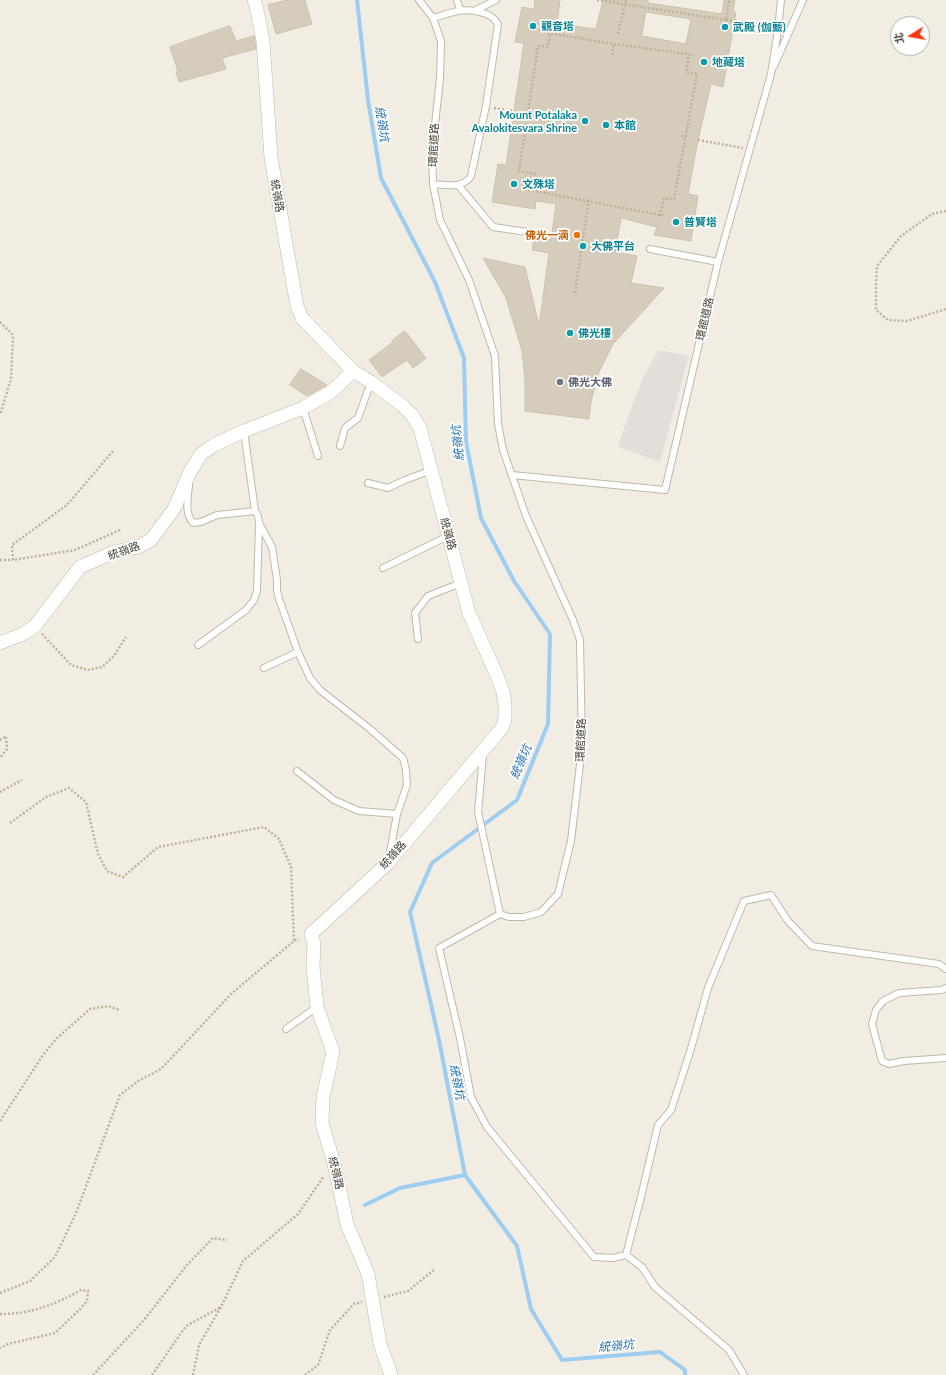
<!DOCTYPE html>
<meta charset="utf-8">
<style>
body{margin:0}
#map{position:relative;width:946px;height:1375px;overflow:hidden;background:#f2ede3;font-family:Lato,"Noto Sans TC",sans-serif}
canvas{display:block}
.north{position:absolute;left:890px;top:16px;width:40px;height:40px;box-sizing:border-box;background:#fff;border:1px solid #b4b1ad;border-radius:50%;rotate:259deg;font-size:11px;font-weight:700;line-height:16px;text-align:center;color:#433d33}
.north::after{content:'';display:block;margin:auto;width:14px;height:18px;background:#fd370e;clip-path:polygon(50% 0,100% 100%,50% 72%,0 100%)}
</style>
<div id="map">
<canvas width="946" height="1375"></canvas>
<div class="north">北</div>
</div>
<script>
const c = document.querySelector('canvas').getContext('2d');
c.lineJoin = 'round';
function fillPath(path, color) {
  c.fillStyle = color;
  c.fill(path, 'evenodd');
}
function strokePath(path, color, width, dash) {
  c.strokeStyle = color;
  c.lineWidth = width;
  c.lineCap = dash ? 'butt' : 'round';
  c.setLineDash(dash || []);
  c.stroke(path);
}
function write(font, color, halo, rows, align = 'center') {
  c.font = font + ' Lato,"Noto Sans TC",sans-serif';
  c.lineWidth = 3.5;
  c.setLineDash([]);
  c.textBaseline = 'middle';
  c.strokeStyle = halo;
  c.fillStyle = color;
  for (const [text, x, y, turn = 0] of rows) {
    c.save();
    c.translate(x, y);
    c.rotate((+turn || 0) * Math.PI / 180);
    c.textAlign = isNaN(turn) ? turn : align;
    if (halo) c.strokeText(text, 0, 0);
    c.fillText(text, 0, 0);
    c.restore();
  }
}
fillPath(new Path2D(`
 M659,350l30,6 -29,106 -42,-15 7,-22 18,-48z`), '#e2dfdb');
strokePath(new Path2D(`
 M357,0l11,100 13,78 54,104 29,76 2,84 15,76 33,63 36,53 -2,90 -31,76 -85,63 -22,49 29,128 26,135 52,71 14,63 31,51 98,-8 25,18v5
 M365,1205l35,-17 65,-13`), '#9dcdf1', 4);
const building = new Path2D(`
 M288,0h17l7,24 -36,10 -8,-29z
 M535,0h25l-3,24 39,5 7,-29h45v3l74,11 2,-14h11l-2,12h3l-13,75 -12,-3 -13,56 -10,54 10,2 -7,45 -37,-6 3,-8 -36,-9 -6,34 22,4 -6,27 33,5 -51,56 -15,30 -7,28 -2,17 -64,-8v-31l-3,-29 -16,-53 -23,-40 42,9 14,59 10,-73 -17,-3 2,-12 17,2 5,-36 -20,-3 -1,8 -43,-7 6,-38 8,1 18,-122 -9,-1 7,-35 12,2zM646,12l45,7 -5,25 -44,-8z
 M230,26l6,15 18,-5 2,13 -34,9 4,11 -47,13 -3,-10 2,-1 -8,-24z
 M405,331l21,27 -13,10 -6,-8 -25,17 -13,-17 24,-18 -1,-1z
 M301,369l26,16 -20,11 -17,-11z`);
fillPath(building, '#d6ccbb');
strokePath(building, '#cec1ab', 1);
const lane = new Path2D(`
 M419,0l14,18 8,23 -1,37 -8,75 1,31 7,36 29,60 26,76 3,68 5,26 23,66 47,104 7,20 2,107 -11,94 -13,53 -17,18 -17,5h-15l-9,-3 -22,-102 5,-57
 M457,0l3,10
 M476,10l20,-10
 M433,18c21,-6 32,-12 53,-4 5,2 9,5 12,10l-12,82 -15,70c-8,13 -25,9 -38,8
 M774,66l29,-66
 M458,185l35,42 48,7
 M650,249l68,13
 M303,408l15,48
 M244,431l11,80
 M340,446l5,-18 13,-10 13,-36
 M512,475l153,15 53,-228 53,-188 7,-44 3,-30
 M368,483l20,5 17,-8 27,-10
 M189,485c-1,13 -5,27 4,38l8,-1 16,-7 38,-4 3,5 1,7 -2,68 -3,9 -8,10 -48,35
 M259,523l13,24 5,33v10l2,9 19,53 12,26 10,12 50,39 33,29 3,12 1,15 -10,29 -8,43
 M383,568l65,-32
 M418,639l-3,-26 13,-17 33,-13
 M264,668l34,-16
 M297,771l37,29 25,11 38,3
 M500,914l-61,34 21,90 11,59 16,30 107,130 19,1 13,-3 15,-58 17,-72 13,-15 19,-58 18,-64 36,-87 27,-6 17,26 24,25 127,18 7,5
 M946,988l-4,2 -43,3 -16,8 -7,9 -4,14 10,37 7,3 15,-3 42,-3
 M286,1029l31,-22
 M626,1255l16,12 13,20 74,63 15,25`);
const street = new Path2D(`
 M254,0l3,10 6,31 8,117 26,148 5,12 51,53 18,11 32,24 9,9 8,13 49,185 29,65 5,14 2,12v15l-3,9 -114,135 -77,71 3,9 -1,24 4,40 16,45 -10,45 -1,26 12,40 13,61 21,50 12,70 11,31
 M0,643l23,-9 12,-8 45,-59 34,-15 24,-5 13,-7 23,-31 16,-37 11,-18 13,-9 30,-14 59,-23 28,-16 22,-21`);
strokePath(lane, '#c0b8a8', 8);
strokePath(street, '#c0b8a8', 14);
strokePath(new Path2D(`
 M597,0l129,20 3,-20
 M726,20l44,8
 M543,32l71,12 80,11
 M618,34l8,-34
 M612,55l2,-11
 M494,108l19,3
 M528,115l7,1
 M681,136l5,1
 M698,140l45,8
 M524,189l141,27
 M532,191l3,-17 -16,-3 19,-125 10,1 2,-14
 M946,211l-14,3 -31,22 -24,30 -1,20v24l12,10 19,1 39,-12
 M660,216l4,-18 10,1 23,-125 -11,-2 3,-18
 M575,293l14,-96
 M0,322l13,13 -2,44 -11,36
 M113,451l-46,54 -55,40 1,15 62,-10 45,-20
 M0,560h13
 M42,634l29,31 17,5 14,-3 12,-11 12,-19
 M0,740l6,-4 1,13 -7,9
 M0,792l22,-12
 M10,823l36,-26 23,-9 17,14 12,52 9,17 16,6 35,-30 106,-20 15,12 12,28 3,74
 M0,1121l43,-66 13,-16 34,-30 18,-3 12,4
 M0,1293l30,-12 25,-24 21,-44 44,-118 18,-14 23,-12 70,-75 63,-53 5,-2
 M384,1297l24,-6 27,-22
 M0,1314c31,0 54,-9 81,-24l7,1 -1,10 -7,8 -25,24 -47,11 -8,4
 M93,1375l51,-55 43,-55 26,-27 14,2
 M152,1375l34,-49 35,-19
 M193,1375l6,-30 22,-38 22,-46 55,-47 26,-38
 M305,1375l13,-10 12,-35 24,-26 8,-2`), '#bfb296', 2.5, [2, 2]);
strokePath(lane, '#fff', 6);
strokePath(street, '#fff', 13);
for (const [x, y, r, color] of [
 [533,26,4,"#0f9aa8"],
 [725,27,4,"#0f9aa8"],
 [704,62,4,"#0f9aa8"],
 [585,121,4,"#0f9aa8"],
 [606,125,4,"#0f9aa8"],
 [514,184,4,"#0f9aa8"],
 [676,222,4,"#0f9aa8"],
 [577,235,4,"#e8710a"],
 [583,246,4,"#0f9aa8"],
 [570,333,4,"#0f9aa8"],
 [560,382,4,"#6b7280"]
]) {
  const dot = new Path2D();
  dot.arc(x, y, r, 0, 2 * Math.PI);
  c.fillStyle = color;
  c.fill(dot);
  strokePath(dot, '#fff', 1.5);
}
write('bold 11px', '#0d838f', '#fff', [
 ["觀音塔",541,26],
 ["武殿 (伽藍)",733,27],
 ["地藏塔",712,62],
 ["Mount Potalaka",577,115,"right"],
 ["Avalokitesvara Shrine",577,128,"right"],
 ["本館",614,125],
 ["文殊塔",522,184],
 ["普賢塔",684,222],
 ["大佛平台",591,246],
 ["佛光樓",578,333]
], 'left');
write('11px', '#433d33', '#fff', [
 ["環館道路",434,145,-87],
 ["統嶺路",277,196,80],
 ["環館道路",705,319,-77],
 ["統嶺路",448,534,75],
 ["統嶺路",124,551,-19],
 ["環館道路",581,740,-88],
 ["統嶺路",393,855,-48],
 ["統嶺路",336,1173,77]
]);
write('bold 11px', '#c56008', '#fff', [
 ["佛光一滴",569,235]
], 'right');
write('bold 11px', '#5b616d', '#fff', [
 ["佛光大佛",568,382]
], 'left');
write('italic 12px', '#2b75b0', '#fff', [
 ["統嶺坑",382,124,81],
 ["統嶺坑",458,443,-96],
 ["統嶺坑",521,762,-67],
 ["統嶺坑",457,1082,79],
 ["統嶺坑",616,1346,-5]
]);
</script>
